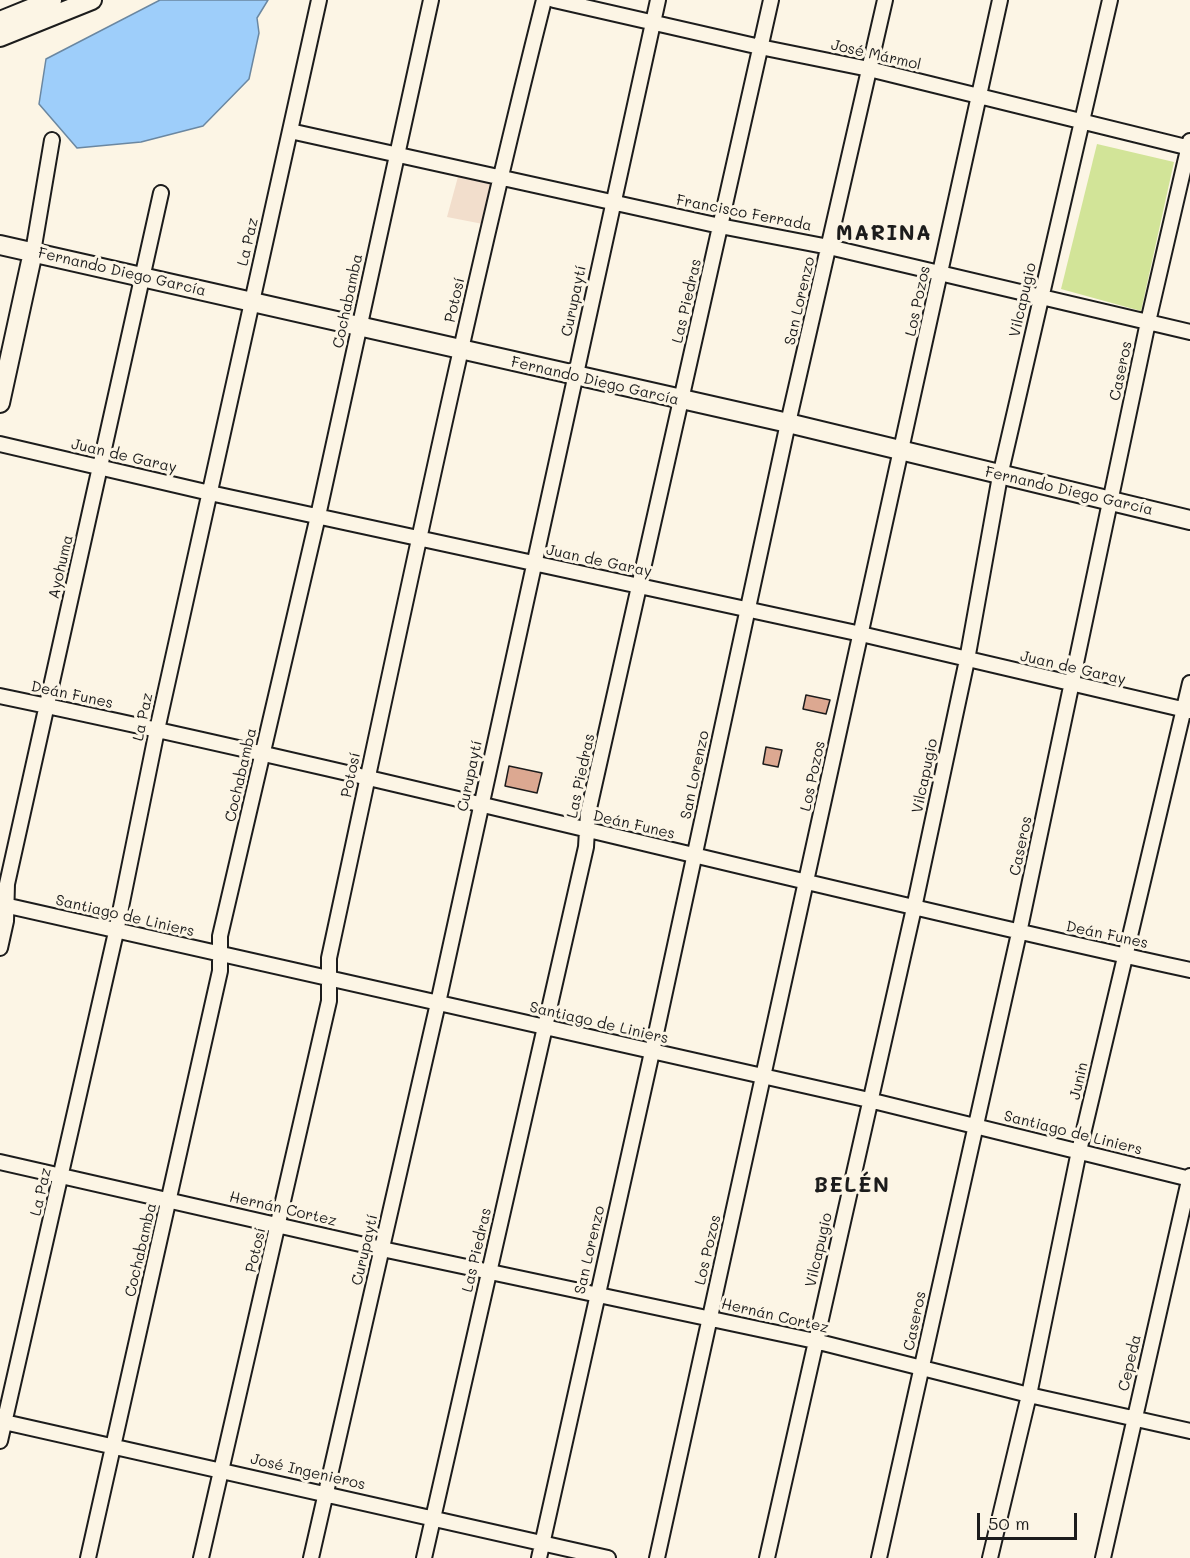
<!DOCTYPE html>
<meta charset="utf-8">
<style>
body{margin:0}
#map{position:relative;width:1190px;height:1558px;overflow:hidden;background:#fcf5e5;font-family:Mali,sans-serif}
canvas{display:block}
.scale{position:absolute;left:977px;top:1513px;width:100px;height:27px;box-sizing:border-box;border:3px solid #1c1c1c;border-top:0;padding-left:8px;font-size:18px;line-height:21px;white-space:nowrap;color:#1c1c1c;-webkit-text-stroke:4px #fcf5e5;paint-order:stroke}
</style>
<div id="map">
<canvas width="1190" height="1558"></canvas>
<div class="scale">50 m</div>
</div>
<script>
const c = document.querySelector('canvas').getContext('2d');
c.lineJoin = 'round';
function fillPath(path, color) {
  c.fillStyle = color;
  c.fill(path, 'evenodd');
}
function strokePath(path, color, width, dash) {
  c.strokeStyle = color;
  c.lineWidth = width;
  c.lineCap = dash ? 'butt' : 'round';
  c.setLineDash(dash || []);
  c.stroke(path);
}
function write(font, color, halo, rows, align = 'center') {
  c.font = font + ' Mali,sans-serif';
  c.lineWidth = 6;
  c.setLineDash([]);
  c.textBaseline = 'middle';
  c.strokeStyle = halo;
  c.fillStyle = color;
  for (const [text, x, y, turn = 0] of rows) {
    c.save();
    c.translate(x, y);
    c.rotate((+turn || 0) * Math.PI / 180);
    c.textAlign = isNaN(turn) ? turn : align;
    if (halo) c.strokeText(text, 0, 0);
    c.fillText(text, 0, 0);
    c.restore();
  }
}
fillPath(new Path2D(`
 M459,173l34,8 -10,43 -36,-7z`), '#f2decc');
fillPath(new Path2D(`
 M1097,144l77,18 -33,149 -80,-22z`), '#d2e498');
const water = new Path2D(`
 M160,0h108l-11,18 2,15 -10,46 -46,47 -62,16 -64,6 -38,-44 7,-45z`);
fillPath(water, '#9ecefa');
strokePath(water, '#6a87a1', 1.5);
const building = new Path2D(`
 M806,695l24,5 -4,14 -23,-5z
 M766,747l16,3 -4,17 -15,-3z
 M509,766l33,7 -5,20 -32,-7z`);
fillPath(building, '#dca891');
strokePath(building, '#1c1c1c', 1.5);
const street = new Path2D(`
 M554,0l206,47 109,22 321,79
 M290,131l430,95 109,21 361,85
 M33,252l19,-112
 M0,444l210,49 651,141 329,77
 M0,696c398,83 792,187 1190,274
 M0,904l869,196 321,79
 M0,948l6,-27 1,-37 154,-691
 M0,1162l382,87 433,92 214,54 161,36
 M0,1421l608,137
 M0,1441l116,-509 41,-202 162,-730
 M88,1558l132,-587v-35l98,-420 113,-516
 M201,1558l128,-557v-43c69,-320 135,-641 215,-958
 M311,1558l127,-555 220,-1003
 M424,1558l162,-711 2,-34 183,-813
 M539,1558l113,-506 136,-629 97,-423
 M657,1558l343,-1558
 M767,1558l147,-650 53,-248 33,-184 110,-476
 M879,1558l140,-625 129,-611 42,-181
 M990,1558l39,-163 50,-244 111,-468
 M1103,1558l87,-382`);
const secondary = new Path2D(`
 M0,21l52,-21
 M0,37l92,-37
 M0,245l788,178 402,97
 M0,403l33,-151`);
strokePath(street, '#1c1c1c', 18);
strokePath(secondary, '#1c1c1c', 22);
strokePath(street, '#fcf5e5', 14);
strokePath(secondary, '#fcf5e5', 18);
write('15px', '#1c1c1c', '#fcf5e5', [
 ["José Mármol",876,55,13],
 ["Francisco Ferrada",744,213,11],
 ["La Paz",248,242,-77],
 ["Fernando Diego García",122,272,13],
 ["Potosí",455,300,-77],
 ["Vilcapugio",1023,300,-77],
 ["Cochabamba",348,301,-78],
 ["Curupaytí",574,301,-78],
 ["Las Piedras",687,301,-77],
 ["San Lorenzo",800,301,-77],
 ["Los Pozos",918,301,-78],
 ["Caseros",1121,371,-78],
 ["Fernando Diego García",595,381,13],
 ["Juan de Garay",124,456,13],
 ["Fernando Diego García",1069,491,13],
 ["Juan de Garay",599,561,12],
 ["Ayohuma",61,567,-77],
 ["Juan de Garay",1073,668,13],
 ["Deán Funes",72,695,12],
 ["La Paz",143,717,-78],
 ["Cochabamba",241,775,-77],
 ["Potosí",351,775,-78],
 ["San Lorenzo",695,775,-78],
 ["Curupaytí",470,776,-78],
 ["Las Piedras",581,776,-78],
 ["Los Pozos",813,776,-78],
 ["Vilcapugio",925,776,-78],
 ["Deán Funes",634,825,13],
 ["Caseros",1021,846,-78],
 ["Santiago de Liniers",125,916,13],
 ["Deán Funes",1107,935,12],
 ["Santiago de Liniers",599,1023,13],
 ["Junin",1079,1081,-77],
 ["Santiago de Liniers",1073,1133,14],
 ["La Paz",41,1192,-77],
 ["Hernán Cortez",283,1209,13],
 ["Cochabamba",141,1250,-77],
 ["Potosí",256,1250,-77],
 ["Curupaytí",365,1250,-77],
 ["Las Piedras",477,1250,-77],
 ["San Lorenzo",590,1250,-77],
 ["Los Pozos",708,1250,-77],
 ["Vilcapugio",819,1250,-77],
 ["Hernán Cortez",775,1316,13],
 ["Caseros",915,1321,-78],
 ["Cepeda",1130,1363,-77],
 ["José Ingenieros",308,1472,13]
]);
c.letterSpacing = '1.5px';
write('bold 21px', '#1c1c1c', '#fcf5e5', [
 ["MARINA",884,234],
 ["BELÉN",852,1186]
]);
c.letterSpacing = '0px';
</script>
